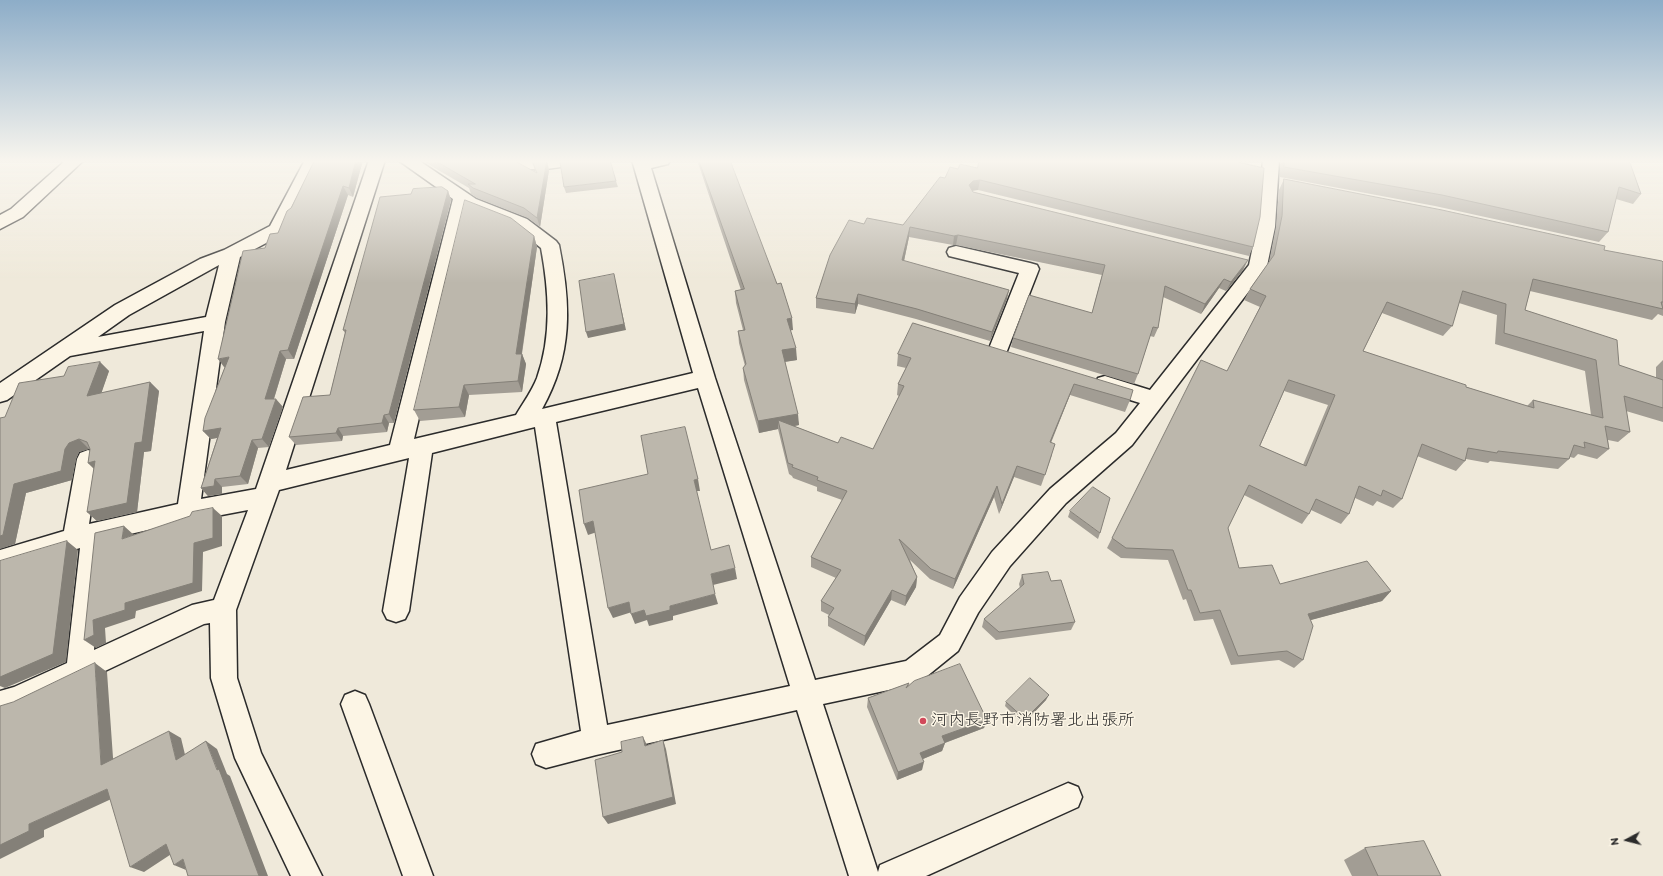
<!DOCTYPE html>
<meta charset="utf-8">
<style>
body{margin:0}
#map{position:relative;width:1663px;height:876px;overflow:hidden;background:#efe9da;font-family:Itim,sans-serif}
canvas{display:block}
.north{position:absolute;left:1607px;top:820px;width:40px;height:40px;-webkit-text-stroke:3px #fcf5e5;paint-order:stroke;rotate:263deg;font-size:11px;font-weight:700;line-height:16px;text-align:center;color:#2b2b2b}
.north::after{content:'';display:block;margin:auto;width:14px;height:18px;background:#2b2b2b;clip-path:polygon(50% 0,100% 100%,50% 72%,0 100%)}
</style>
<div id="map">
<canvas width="1663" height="876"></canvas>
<div class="north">N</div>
</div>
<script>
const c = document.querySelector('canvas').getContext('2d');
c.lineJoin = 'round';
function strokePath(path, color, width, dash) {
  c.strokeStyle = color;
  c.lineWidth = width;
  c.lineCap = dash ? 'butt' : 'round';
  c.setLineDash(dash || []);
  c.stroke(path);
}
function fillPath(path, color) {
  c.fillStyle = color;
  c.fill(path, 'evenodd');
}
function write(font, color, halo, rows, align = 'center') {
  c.font = font + ' Itim,"Klee One",sans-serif';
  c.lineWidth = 3;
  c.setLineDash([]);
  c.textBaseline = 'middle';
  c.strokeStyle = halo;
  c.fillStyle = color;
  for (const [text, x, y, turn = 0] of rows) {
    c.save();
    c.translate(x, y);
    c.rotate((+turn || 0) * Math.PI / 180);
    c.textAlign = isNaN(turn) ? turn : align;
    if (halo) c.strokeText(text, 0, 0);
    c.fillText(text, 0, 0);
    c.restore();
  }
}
const minor = new Path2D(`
 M66,160h18l-61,57 -23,12v-14l11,-6z
 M305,160h17l-39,74 -43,23 -15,65 -24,177 55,-10 113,-329h16l-99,310 104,-25 63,-246 -55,-39h20l58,39 51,20 29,22 3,4c12,60 14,109 -17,164l151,-36 -61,-213h38l-2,4 -17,4 64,210 100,302 91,-19 34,-26 20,-38 32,-45 58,-63 66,-56 24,-30 -42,-13 -3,-6 3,-6 7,-2 45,14 99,-125 8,-38 6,-67h16l-4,67 -8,39 -2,4 -133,175 -66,58 -56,63 -32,47 -20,38 -37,30 -9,4 -89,19 55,168 2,-7 188,-82 10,4 4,10 -4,10 -152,69h-77l-52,-166 -201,45 -50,13 -10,-4 -4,-10 4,-10 45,-13 -46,-304 -103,26 -23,158 -4,8 -9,3 -9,-3 -4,-8 26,-153 -130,32 -43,120 1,68 24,75 61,123h-31l-56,-118 -24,-80 -1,-55 -6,1 -177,84 -27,9v-26l14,-4 53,-24 13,-115 -80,24v-22l64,-19 13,-72 3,-6 8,-3 8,3 3,6 -10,65 89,-20 26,-173 -134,25 -63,44 -7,2v-19l115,-78 85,-46 24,-9 46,-24zM468,209l47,18 26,21c8,43 11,88 -4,130 -5,13 -14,25 -21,37l-102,24zM219,265l-13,52 -108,20 31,-22zM698,388l92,298 -183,39 -51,-303zM248,510l-34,90 -22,5 -98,45 10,-110 70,-16z
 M509,160h71l-2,4c-16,3 -58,12 -69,-4z
 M956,246l74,17 7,2 2,4 -34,87 -7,2 -7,-2 -3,-5 31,-78 -70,-17 -2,-4 2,-4z
 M355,691l10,4 4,9 64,172h-30l-62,-172 4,-9z`);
strokePath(minor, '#2b2b2b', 3);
fillPath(minor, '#fcf5e5');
fillPath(new Path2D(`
 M315,160h48l-10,37 -5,-2 -54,164h-8l-12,40 9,8 -14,40 -11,1 -10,36 -26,3v7l-14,2 -7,-8 16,-50 -6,1 -8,-8 62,-183 13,-15z
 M421,160h92l23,13 -4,-12 17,9 -9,57 -12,-9 -51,-20 -6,-4 -2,-6z
 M697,160h33l63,170h-3l7,30 -12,2 14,63 -5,1 44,17 35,6 26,-53 -2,-1 1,-11 8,-16 -9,-2 1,-12 15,-31 217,77 -5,12 -55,-17 -19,48 1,12 -11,31 -27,-9 -15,37 -5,-17 -41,92 -23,-10 -20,-19 7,17 -1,10 -11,19 -14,-6 -27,46 -36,-20v-9l1,-2 -8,-4v-10l15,-23 -25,-11v-10l31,-57 -25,-9v-4l-24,-9 -1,-2 -3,-2 -11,-45 -19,4 -15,-53 -1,-12 2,-2 -6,-23 -1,-12 5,-1 -7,-27 -1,-12 6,-1z
 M1280,160h349l12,34 -8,10 -17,-5 -8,33 -9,10 -164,-36 -155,-29z
 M950,167l303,80 -4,9 -271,-66h-6l1,2 270,78 -17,21 -7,-3 -18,26 -38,-17 -5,31 -4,9 -4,-1 -12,38 -4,10 -123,-37 2,-9 79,-25 10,-38 -146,-30h-3l-44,-8 -5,24 103,38 -17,42 -74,-22 -58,-15 -3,10 -39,-6v-10l48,-74 39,1 42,-47z
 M1284,179l320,71 59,12v54l-5,-2 -6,6 -122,-29 -5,19 94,55 37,13v-11l7,-7v62l-37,-11 4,21 -12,10 -10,-2 1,9 -12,10 -19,-5 -4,4 -4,-1 -1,2 -11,10 -68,-8 -2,2 -22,-4 -1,2 -9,10 -39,-15 -15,43 -9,9 -16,-7 -4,5 -18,-8 -6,16 -8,10 -30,-14 -2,4 -7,10 -58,-29 -16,33 11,40 41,16 111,7 -9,10 -72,19 -7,40 -9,8 -15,-8 -48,5 -18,-46 -19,2 -8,-22 -3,1 -15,-40 -47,-2 -14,-10 5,-10 115,-167 33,-64 -16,-7 6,-11 19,-27 7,-35 3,-37zM1459,303l38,12 -2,29 90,27 6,44 -58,-15 -6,6 -61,-19 -103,-36 19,-38 61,23 9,-10zM1284,391l44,14 -25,60 -43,-19z
 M616,181l2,6 -52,6 -2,-6z
 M448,191l3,9 -57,223h-5l-2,9 -44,4 -1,5 -46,4 -7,-8 41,-42 15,-62 -2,-3 68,-136z
 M534,236l3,11 -15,107 4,10 -4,28 -53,3 -4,22 -45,4 -6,-11z
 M100,362l9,9 -8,22 49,-11 9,9 -8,60 -7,1 -7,60 -40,9 -10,-9 7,-44 -6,-5 2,-14h-1l-10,3 -3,7 -4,21 -46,13 -11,51 -10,-127 59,-41z
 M1070,511l30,22 -2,6 -30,-22z
 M1022,575l29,6 24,41 -4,8 -75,10 -14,-13 2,-8 36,-31 -1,-4z
 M909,683l-1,4 79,33 -3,8 -39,15 -3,8 -19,8 -1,11 -25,10 -30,-73 1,-9z
 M1046,700l-23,24 -18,-18 1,-4z
 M1365,848l76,28h-89l-8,-16z`), '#a29d94');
fillPath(new Path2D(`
 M356,160h7l-10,37 -4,-9z
 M547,160l2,10 -9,57 -3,-9z
 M980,180l-2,10 -6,1 -3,-6 4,-4z
 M343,186l5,9 -54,164 -6,-9z
 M448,191l3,9 -57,223 -5,-9z
 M910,227l-1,10 -7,33v-10z
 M958,235l-2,10h-3l1,-9z
 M534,236l3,11 -17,118 -4,-11z
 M1248,260l-5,10 -17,21 5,-9z
 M1224,279l-5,9 -18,26 4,-10z
 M615,281l11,49 -38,8 -2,-6z
 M1009,290l-2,9 -17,42 2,-9z
 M858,294v10l-3,10v-10z
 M792,318l1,12 -6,1v-12z
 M796,348l1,12 -14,2 -1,-12z
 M280,351l6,8 -15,49 -6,-9z
 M522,354l4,10 -4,28 -4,-11z
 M229,357l7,8 -12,2 -6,-8z
 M100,362l9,9 -12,35 -10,-10z
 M150,382l9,9 -8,60 -7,1 -7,60 -40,9 -10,-9z
 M1074,384l-4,11 -24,59 4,-12z
 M464,385l5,10 -4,22 -6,-10z
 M276,399l7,8 -14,40 -7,-8z
 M798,414l1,11 -19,4 -2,-9v9l-19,4 -1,-12z
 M384,415l5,8 -2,9 -5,-9z
 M221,428l7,8 -17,3 -8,-8z
 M338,428l5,8 -1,5 -6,-8z
 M79,439l10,10 -10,3 -3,7 -4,21 -46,13 -11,51 -15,5v-13l14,-52 55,-41z
 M252,440l6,8 -10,36 -8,-8z
 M95,461l3,12 -10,-10z
 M1017,466l-3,11 -15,37 3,-10z
 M215,479l7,8v7l-14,2 -7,-8z
 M698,479l2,12h-4l-2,-11z
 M997,486l-3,11 -41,92 2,-10z
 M213,508l9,8v30l-19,6 -1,39 -66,20 -1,7 -30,10 1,15 -10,5 -12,-8 9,-20 32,-17 69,-60z
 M593,521l4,11 -9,3 -4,-11z
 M124,526l10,9 -12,4z
 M67,541l11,9 -12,112 -61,26 -5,-2v-10z
 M735,568l2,11 -24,6 -2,-11z
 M917,577l-1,10 -11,19 1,-10z
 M892,590l-1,10 -27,46 1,-10z
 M1391,591l-9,10 -82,22 8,-9z
 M715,594l3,10 -45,12v4l-24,6 -2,-6 -12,4 -4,-10 13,-4 26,-4z
 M629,602l3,10 -19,6 -5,-10z
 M95,663l12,9 7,100 -13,-7z
 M1049,695l-3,5 -23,24 2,-5z
 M987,720l-3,8 -45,17 3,-9z
 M169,731l12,7 7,29 -12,-7z
 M643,737l4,8 -2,1z
 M663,740l3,9 10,55 -68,20 -5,-7z
 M206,741l11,8 10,25 3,2 38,100h-9z
 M945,743l-3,8 -24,10 2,-8z
 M924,762l-2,8 -25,10 1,-8z
 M107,789l13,6 -76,35v7l-44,22v-14l29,-21z
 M166,844l13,5 -35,23 -14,-5z
 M183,859l3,11 -12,-5z`), '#848078');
const building = new Path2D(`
 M315,160h41l-7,28 -6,-2 -55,164 -8,1 -15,48h11l-14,40 -10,1 -12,36 -25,3 -1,7 -13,2 20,-60 -18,3 2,-13 24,-61 -11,2 25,-108 22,-3 5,-14 8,-1 9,-22 4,-3z
 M434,160h79l24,13 -5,-12 15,-1 -10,58 -13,-10 -51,-20 -5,-4h7z
 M570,160h40l6,21 -52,6 -4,-25z
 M699,160h31l47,124 4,-1 11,35 -5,1 9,29 -14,2 16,64 -40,7 -15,-53 3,-4 -8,-33 7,-1 -10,-39 9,-2z
 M980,160h249l35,8 -4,49 -7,30 -273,-67 -7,1 -4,4 4,7 275,68 -17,22 -7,-3 -19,25 -40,-18 -7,42 -5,-1 -15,47 -125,-36 16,-43 63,18 13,-48 -147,-30 -4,1 -44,-9 -8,33 107,30 -17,42 -75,-23 -59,-15 -3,10 -39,-6 14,-43 19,-35 15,4 3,-6 36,7 37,-48 5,1 5,-11 8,2 2,-5 17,4z
 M1285,160h344l12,34 -22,-7 -11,45 -166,-37 -158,-28z
 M1284,179l158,31 163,36 -1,4 58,11 1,1v40h-2l2,7 -130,-30 -8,31 92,30 2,25 44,15v28l-39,-12 6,36 -25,-6 4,23 -25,-7 1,6 -11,-3 -5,14 -71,-8 -1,2 -29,-5 -3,13 -43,-17 -20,55 -19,-9 -2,6 -22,-10 -10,28 -33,-15 -7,15 -60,-29 -21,43 11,40 33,-3 8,19 87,-23 24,30 -83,23 5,12 -10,34 -16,-9 -49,5 -18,-46 -20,3 -9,-23h-3l-15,-40 -47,-2 -14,-10 89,-178 26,11 39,-75 -16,-7 24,-34 8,-39zM1463,291l43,13 -2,29 92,27 7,58 -70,-18 1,8 -68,-21v-2l-103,-34 24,-49 65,24zM1289,380l46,15 -29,71 -46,-20z
 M442,187l6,4 -59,223 -5,1 -2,8 -44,5 -2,5 -47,4 14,-40 27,-2 16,-65h-3l37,-133 31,-3 2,-5z
 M465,200l46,18 23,18 -18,118h6l-4,27 -54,4 -5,22 -45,3z
 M614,274l10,50 -38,8 -7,-51z
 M913,323l220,67 -3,10 -56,-16 -24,58 5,2 -10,31 -28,-9 -15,38 -5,-18 -42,93 -24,-10 -32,-30 18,38 -11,19 -14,-6 -27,46 -37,-19 6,-9 -13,-7 20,-31 -30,-13 36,-66 -30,-11 1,-3 -26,-10 1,-2 -5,-2 -10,-43 60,23 3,-6 32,12 31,-63 -6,-2 13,-26 -13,-4z
 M100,362l-13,34 63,-14 -8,60 -7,1 -8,60 -40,9 8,-51 -7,2 2,-14 -3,-7 -8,-3 -10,4 -4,6 -4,22 -47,13 -11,51 -3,1v-118l5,-1 14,-34 45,-7 4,-9z
 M685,427l13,52 -4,1 17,70 18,-5 6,23 -24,6 4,20 -45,12v4l-24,6 -2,-6 -13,4 -2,-12 -21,6 -15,-87 -9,3 -5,-34 69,-16 -7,-38z
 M1093,487l17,11 -10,35 -30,-22z
 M213,508v30l-19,5 -1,40 -68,20v7l-32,10 1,15 -10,5 11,-107 29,-7 -2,13 68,-23 2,-4z
 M67,541l-14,113 -53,23v-116z
 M1048,572l3,9 10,-1 14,42 -76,10 -15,-13 40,-35 -2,-9z
 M95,663l6,102 68,-34 7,29 30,-19 11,29 2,-1 40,107h-71l-5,-17 -9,6 -8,-21 -36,23 -23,-78 -78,35v7l-29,14v-139l13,-4z
 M960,664l27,56 -45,16 3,7 -25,10 4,9 -26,10 -30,-74 41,-15 -3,5 8,-7z
 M1030,678l19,17 -24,24 -19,-17z
 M643,737l2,9 18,-6 10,57 -70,20 -8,-57 27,-8 -1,-10z
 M1424,841l17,35h-63l-13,-28z`);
fillPath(building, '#bcb7ac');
strokePath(building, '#848078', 1);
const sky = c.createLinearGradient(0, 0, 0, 283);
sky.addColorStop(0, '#8dadc8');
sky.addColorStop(0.57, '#f8f5ee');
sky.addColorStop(1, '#f8f5ee00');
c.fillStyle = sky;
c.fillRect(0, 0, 1663, 283);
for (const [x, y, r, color] of [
 [923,721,4,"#d1495b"]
]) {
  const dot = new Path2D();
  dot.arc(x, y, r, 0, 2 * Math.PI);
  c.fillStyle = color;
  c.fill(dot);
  strokePath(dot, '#fcf5e5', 1.5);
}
write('17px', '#2b2b2b', '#fcf5e5', [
 ["河内長野市消防署北出張所",931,721]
], 'left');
</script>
